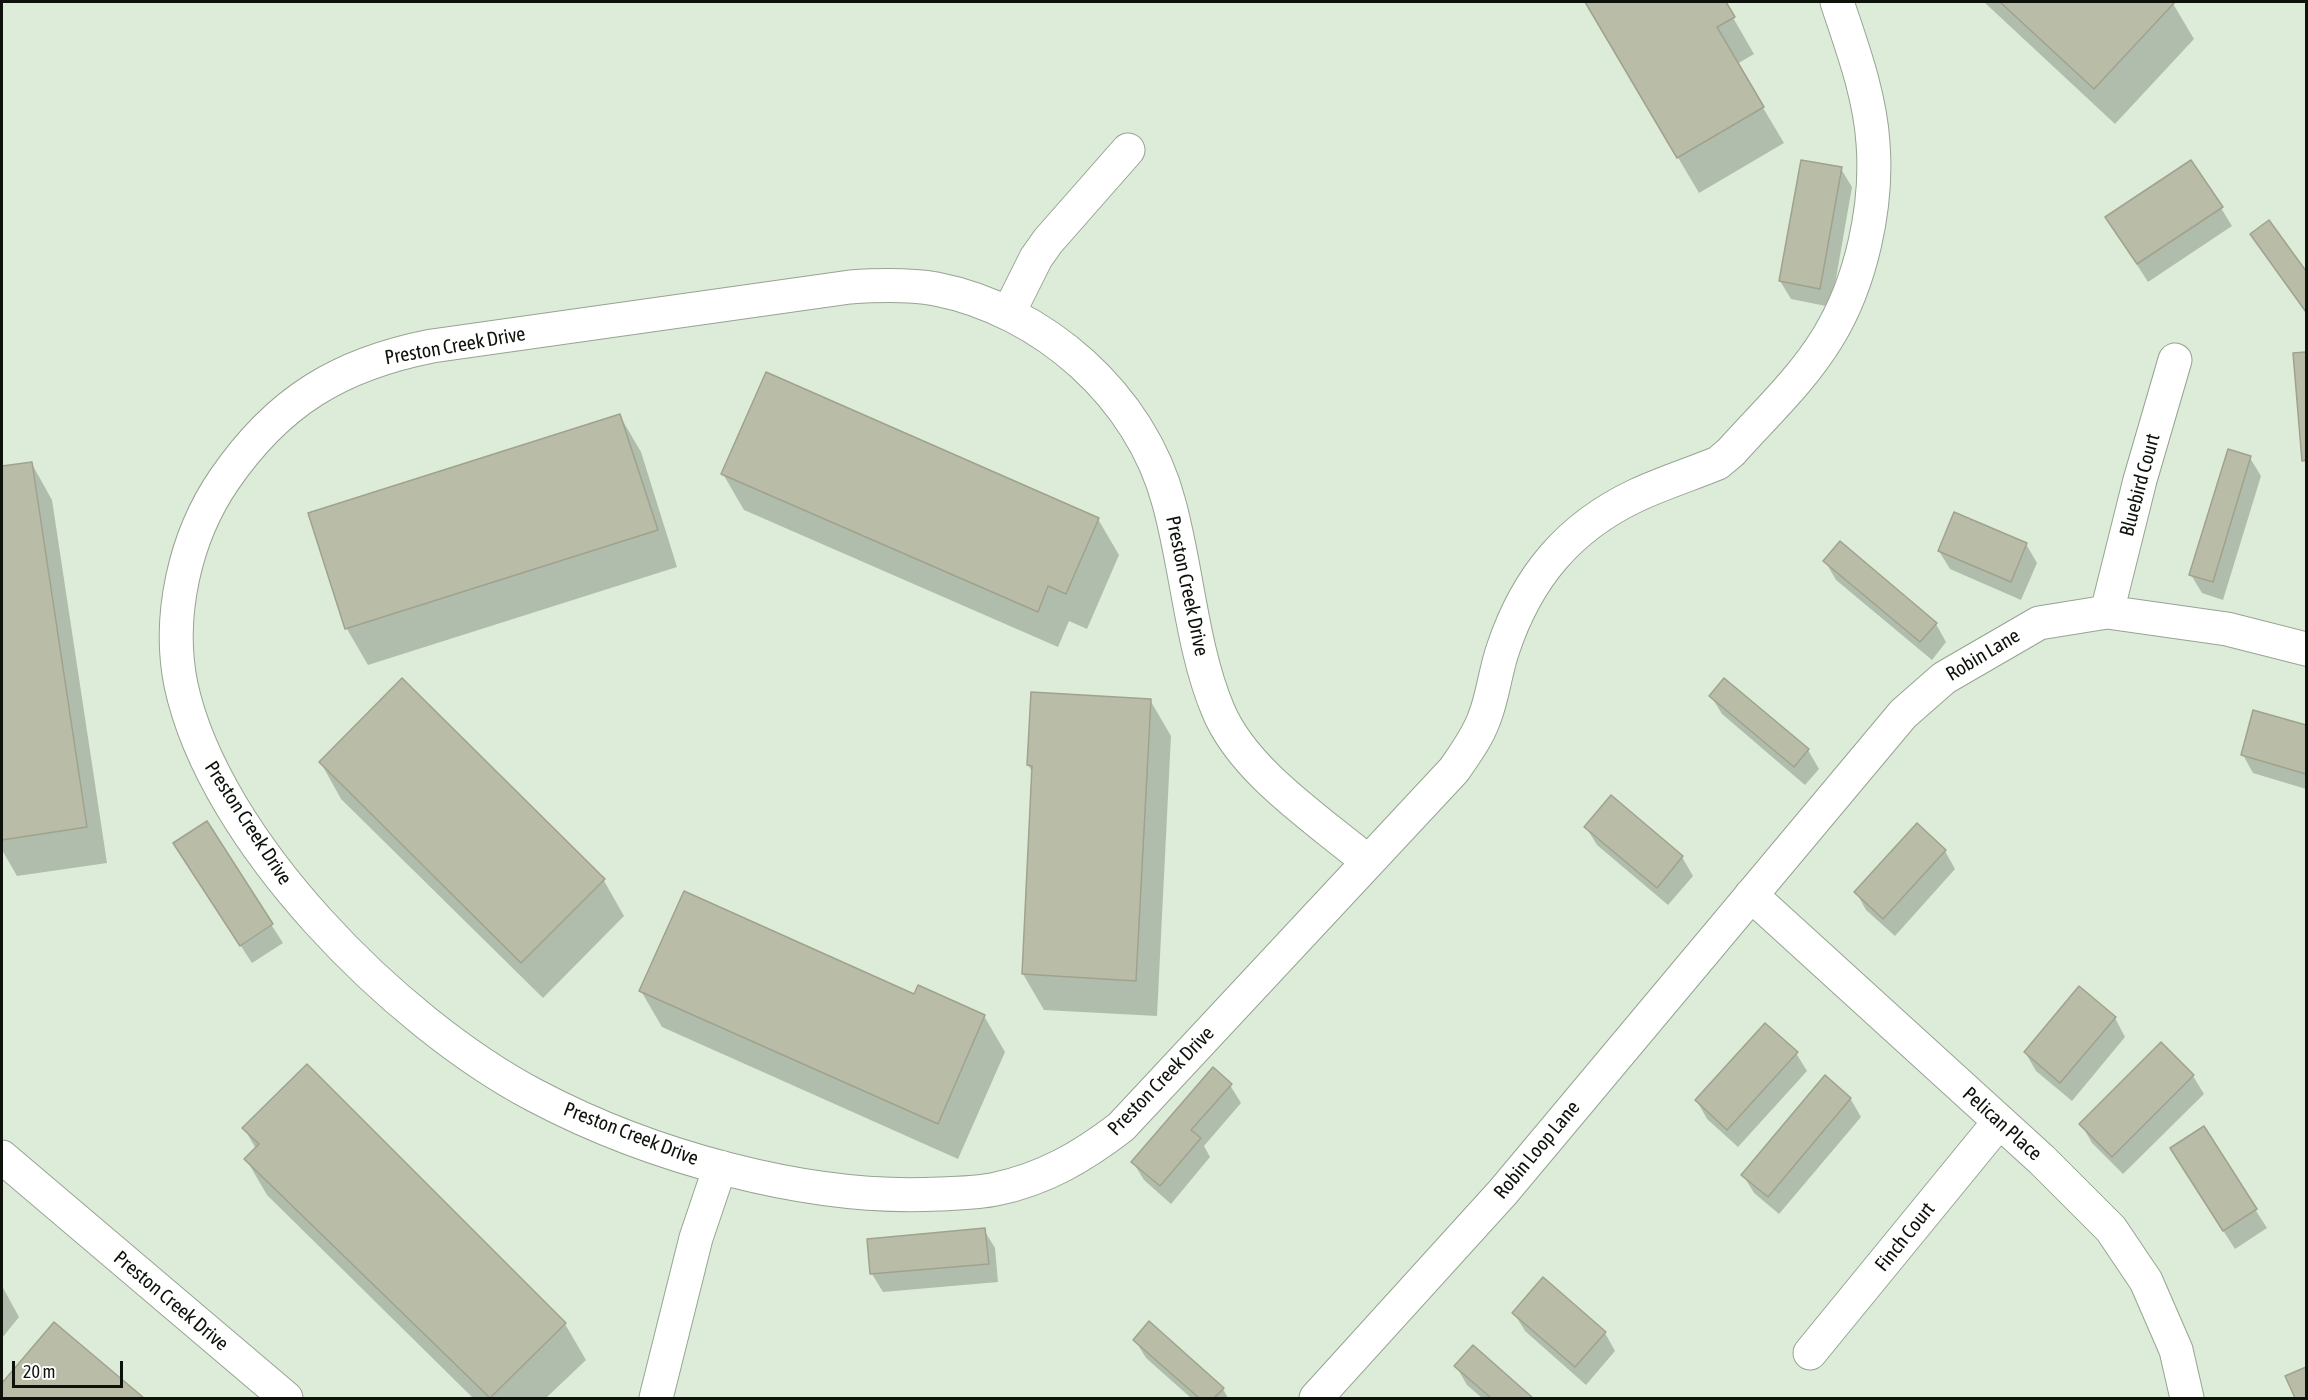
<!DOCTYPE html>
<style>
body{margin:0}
#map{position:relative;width:2308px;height:1400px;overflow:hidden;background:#ddecd8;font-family:"Asap Condensed",sans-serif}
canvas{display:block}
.frame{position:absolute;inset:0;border:3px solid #0d120b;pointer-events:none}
.scale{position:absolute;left:12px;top:1361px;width:111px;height:27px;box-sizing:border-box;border:3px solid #0d120b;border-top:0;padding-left:8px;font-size:18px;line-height:21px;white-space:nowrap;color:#0d120b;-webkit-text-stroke:4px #fff;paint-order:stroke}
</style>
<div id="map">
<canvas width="2308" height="1400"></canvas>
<div class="frame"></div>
<div class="scale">20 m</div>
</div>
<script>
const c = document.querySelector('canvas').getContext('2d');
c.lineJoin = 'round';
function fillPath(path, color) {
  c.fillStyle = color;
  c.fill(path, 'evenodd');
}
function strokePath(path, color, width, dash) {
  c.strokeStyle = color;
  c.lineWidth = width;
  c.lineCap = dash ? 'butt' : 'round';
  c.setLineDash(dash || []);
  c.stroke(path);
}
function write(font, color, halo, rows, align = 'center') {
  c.font = font + ' "Asap Condensed",sans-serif';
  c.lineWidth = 4.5;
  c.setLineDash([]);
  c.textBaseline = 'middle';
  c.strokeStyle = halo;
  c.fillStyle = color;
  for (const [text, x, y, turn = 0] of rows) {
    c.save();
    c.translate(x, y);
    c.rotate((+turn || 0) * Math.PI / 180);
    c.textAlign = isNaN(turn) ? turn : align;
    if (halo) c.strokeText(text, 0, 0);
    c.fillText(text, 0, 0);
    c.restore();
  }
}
fillPath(new Path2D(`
 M1586,2h138l30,52 -17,10 47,79 -85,50z
 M1984,2h188l22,37 -79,85z
 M1841,169l11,18 -21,120 -40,-8 -11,-18z
 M2221,208l11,18 -84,56 -41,-64z
 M2269,222l37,52v39l-54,-78z
 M2306,353v112l-2,-5 -10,-106z
 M620,416l21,36 36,115 -309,98 -21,-36 -37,-115z
 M2250,458l11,18 -38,124 -21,-7 -11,-18z
 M32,464l20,36 55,363 -90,13 -15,-26v-382z
 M723,474l375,45 21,36 -32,74 -18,-8 -11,26 -314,-137z
 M2026,544l11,19 -16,37 -71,-31 -11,-18z
 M1825,561l111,63 10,18 -14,18 -96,-80z
 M1724,680l84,70 11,19 -14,16 -83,-71 -11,-18z
 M1150,700l21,36 -14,280 -113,-6 -21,-36 10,-201 -5,-8z
 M2254,712l52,15v62l-53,-16 -10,-18z
 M321,763l282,116 21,37 -81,82 -202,-199z
 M1611,797l71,60 11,19 -25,29 -71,-60 -11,-18z
 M206,823l77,120 -31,20 -66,-101z
 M1945,851l10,18 -60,67 -29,-26 -10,-18z
 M641,991l274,5 69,20 21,36 -47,107 -296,-132z
 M2115,1018l10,19 -53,64 -36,-30 -11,-19z
 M1796,1053l11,18 -69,76 -31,-28 -10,-18z
 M2193,1076l11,18 -81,80 -31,-31 -11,-19z
 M1230,1085l11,18 -37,43 6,11 -39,47 -27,-24 -11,-18z
 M1850,1098l11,19 -82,97 -25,-21 -11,-18z
 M244,1128l321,196 21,36 -40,38h-73l-206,-203 -21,-36 10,-10z
 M2203,1128l64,100 -32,21 -53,-82z
 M984,1230l11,18 3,34 -115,10 -11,-18z
 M2,1286l17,31 -17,21z
 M1514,1313l91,20 10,18 -29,34 -61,-54z
 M54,1324l88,74h-140v-13z
 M1135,1340l88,49 5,9h-37l-45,-40z
 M1473,1347l58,51h-49l-15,-13 -11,-19z
 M2306,1368v30h-9l-10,-21z`), '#0003');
const building = new Path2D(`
 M1585,2h141l9,15 -18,10 47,80 -87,51z
 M2000,2h175l-81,87z
 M1801,160l41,7 -22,122 -41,-8z
 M2191,160l32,47 -86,57 -32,-47z
 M2269,220l37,51v41l-56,-78z
 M2306,352v108l-4,1 -9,-108z
 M766,372l333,146 -33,76 -18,-8 -10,26 -317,-138z
 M620,414l38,116 -313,99 -37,-116z
 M2228,449l23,7 -38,126 -24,-7z
 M32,462l55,365 -85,13v-374z
 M1954,512l73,31 -16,39 -73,-31z
 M1840,541l97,82 -17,19 -97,-81z
 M402,678l203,201 -84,84 -202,-201z
 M1724,678l85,71 -15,18 -85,-71z
 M1031,692l120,7 -15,282 -114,-7 10,-208 -5,-1z
 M2253,710l53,15v49l-65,-19z
 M1611,795l72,61 -26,32 -73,-61z
 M207,821l66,103 -33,22 -67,-103z
 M1917,823l29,27 -63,69 -29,-27z
 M684,891l230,103 4,-9 67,30 -47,109 -299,-133z
 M2079,986l37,31 -56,66 -36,-31z
 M1765,1023l33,29 -71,78 -32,-30z
 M2161,1042l33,33 -82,82 -33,-33z
 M307,1064l259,259 -76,75 -246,-239 15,-15 -17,-16z
 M1213,1067l19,17 -41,46 10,8 -41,48 -29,-24z
 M1825,1075l26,23 -83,99 -27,-22z
 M2204,1126l53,83 -34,22 -53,-83z
 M985,1228l4,36 -119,10 -3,-35z
 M1543,1277l63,55 -31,35 -63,-54z
 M1149,1321l75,67 -10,10h-15l-66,-58z
 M54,1322l90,76h-142v-15z
 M1473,1345l60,53h-42l-37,-32z
 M2306,1367v31h-11l-10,-22z`);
fillPath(building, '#b9bca6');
strokePath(building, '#9fa28d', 1.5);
const minor = new Path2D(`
 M1009,312l27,-54 12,-17 80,-91
 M2107,612l33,-132 35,-120
 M1367,861c-49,-41 -124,-90 -149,-151 -26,-61 -31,-142 -49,-207 -28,-107 -126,-193 -233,-214 -28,-5 -57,-4 -86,-2l-418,59c-92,18 -154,55 -208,134 -39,57 -57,136 -43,205 34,157 214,336 353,410 115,61 274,106 405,99 19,-1 39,-1 57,-5 48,-10 86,-32 125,-62l333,-357c11,-16 23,-32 30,-51 9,-22 11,-47 19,-70 24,-72 66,-122 134,-154 26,-12 54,-21 81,-32l13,-11c33,-37 71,-72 97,-115 33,-54 50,-130 45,-194 -3,-48 -21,-96 -36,-141
 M1751,895l291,265 69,69 35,52 30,69 11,48
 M2,1157l284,241
 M1810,1353l189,-231
 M656,1398l40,-160 24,-71
 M1316,1398l187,-206 400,-478 41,-36 95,-55 68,-11 120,17 79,20`);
strokePath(minor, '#96a492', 35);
strokePath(minor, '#fff', 33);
write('20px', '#0d120b', '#fff', [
 ["Preston Creek Drive",455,346,-10],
 ["Bluebird Court",2140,485,-75],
 ["Preston Creek Drive",1187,586,78],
 ["Robin Lane",1983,655,-31],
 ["Preston Creek Drive",248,823,57],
 ["Preston Creek Drive",1161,1081,-46],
 ["Pelican Place",2002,1124,42],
 ["Preston Creek Drive",631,1134,21],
 ["Robin Loop Lane",1537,1150,-50],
 ["Finch Court",1905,1237,-51],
 ["Preston Creek Drive",171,1301,40]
]);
</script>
